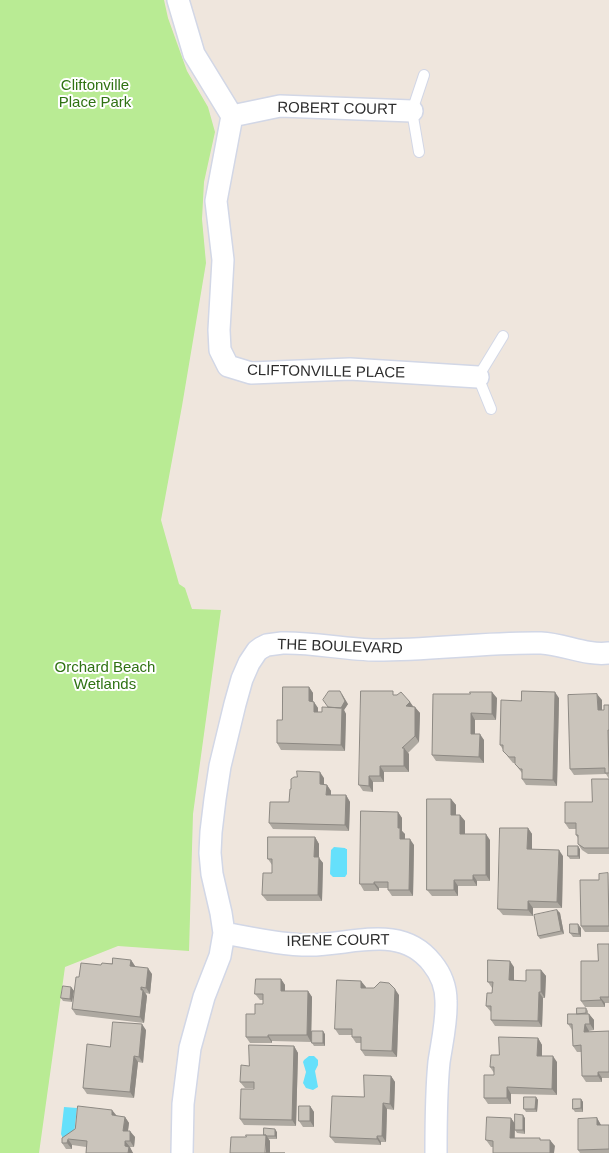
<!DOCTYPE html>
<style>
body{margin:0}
canvas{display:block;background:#efe6dd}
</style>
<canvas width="609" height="1153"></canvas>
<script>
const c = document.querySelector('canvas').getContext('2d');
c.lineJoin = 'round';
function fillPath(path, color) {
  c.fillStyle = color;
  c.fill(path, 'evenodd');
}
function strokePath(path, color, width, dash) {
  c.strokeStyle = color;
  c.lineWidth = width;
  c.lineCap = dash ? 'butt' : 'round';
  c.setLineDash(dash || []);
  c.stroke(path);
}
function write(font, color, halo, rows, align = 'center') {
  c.font = font + ' Helvetica,sans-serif';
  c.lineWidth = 4;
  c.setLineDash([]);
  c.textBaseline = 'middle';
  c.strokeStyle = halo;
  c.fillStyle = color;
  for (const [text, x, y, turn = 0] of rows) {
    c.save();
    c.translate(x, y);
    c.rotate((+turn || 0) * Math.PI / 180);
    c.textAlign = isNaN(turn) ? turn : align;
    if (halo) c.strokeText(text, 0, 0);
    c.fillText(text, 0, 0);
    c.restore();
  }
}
fillPath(new Path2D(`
 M0,0h164l4,18 19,53 21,36 7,25 -11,50 -2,37 4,44 -24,143 -21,114 18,64 6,4 7,21 29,1 -28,204 -4,137 -71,-5 -53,21 -26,186h-39z`), '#b9eb94');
fillPath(new Path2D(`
 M334,847l11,1 1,1h1v25l-2,3h-12l-3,-3 1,-24z
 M309,1056h5l4,4v5l-3,6 3,16 -5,3 -7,-2 -3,-5 3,-11 -3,-10 1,-2z
 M64,1107l13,1 -3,26 -11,5 -2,-5z`), '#65e0fb');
const lane = new Path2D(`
 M419,152l-7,-41 12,-36
 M491,409l-13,-32 25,-41`);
const street = new Path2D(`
 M178,0l16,54 38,62 -16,85 7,59 -4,70 1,20 8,16 23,7 99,-4 128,8
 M232,116l48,-10 132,5
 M224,933c28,5 57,12 86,12 42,0 91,-22 122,18 9,11 14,24 14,38 1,20 -4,41 -7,61 -3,30 -3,61 -3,91
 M182,1153l1,-49 7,-56 14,-51 16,-41 4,-23 -3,-20 -9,-39 -2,-21 1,-21 4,-33 5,-33 15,-62 7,-25 7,-16 8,-12 4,-3 6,-3 15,-2c32,-1 63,7 95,7 55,0 110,-8 164,-7 23,1 45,13 68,10`);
strokePath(lane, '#d2d7e6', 12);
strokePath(street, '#d2d7e6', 24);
strokePath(lane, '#fff', 10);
strokePath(street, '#fff', 21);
fillPath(new Path2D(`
 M309,687l4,6v8l5,7v4h4l6,-5 20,-3 -4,6 2,4 -1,37 -64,-1 -4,-7 5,-23z
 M433,694l64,4 -1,22h-21v14l9,6v23l-48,-2 -4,-6z
 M395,695l15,7 3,4 7,7 -1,29 -11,11 1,1v18h-25v10h-11v10l-10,-1 -4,-6z
 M559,698l-2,88 -31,-1 -4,-6v-6l-7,-9v-1h-2l-5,-6 -8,-12 21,-44z
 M602,700v10h2l5,-5v74l-3,-5 -32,1 -4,-6z
 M324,778v6l3,1 4,6v4h15l4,7 -1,29 -76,-2 -4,-6 20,-21 2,-13z
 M609,779v75h-21l-6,-4 -4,-6v-6l-2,-3v-6h-7l-4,-6 27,-21z
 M451,799l5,6v10h4l5,6v13l25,6v41h-13v5h-19v10h-26l-5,-6z
 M398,812l4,6v13l3,3v5l9,6 -1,51h-21l-4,-6v-2h-9v3h-15l-4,-7z
 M528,828l4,6v15l31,7 -1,52h-29v8l-30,-1 -5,-6z
 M315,837l4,7v14l4,5 -1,38h-55l-5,-6 10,-22v-8l-4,-6z
 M580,849v10h-10l-2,-3z
 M608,873l1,59h-24l-4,-6 18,-46z
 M557,910l3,3 4,21 -24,5 -2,-3z
 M581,928v9h-8l-3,-4z
 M609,944v59h-4v4h-20l-4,-6 17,-40z
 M131,960l4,6v1l17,7 -2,20 -4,-1 1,3 -3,27 -68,-8 -4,-6 7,-32 22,-12z
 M514,967v14h12l15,-11 5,6 -1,22h-2l-1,29 -47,-1 -4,-6v-8l-5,-6 6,-13v-5l-4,-6z
 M281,979l4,6v6h23l4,6 -1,45 -39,-1v2h-22l-4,-6 9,-23 8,-10v-4h-3l-5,-6z
 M71,987l3,4 -2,11 -9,-1 -2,-3z
 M366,987v1l33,7 -2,62 -32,-1 -4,-6v-7h-5l-4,-6v-2h-13l-4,-6z
 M586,1008l2,3v3h1l5,6v10l-5,1v1l20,-1v47h-7v4h-16l-4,-6v-24h-5l-4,-6 -1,-16 -4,-6z
 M146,1030l-3,33 -5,-1 -4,36 -47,-4 -4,-6 27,-41z
 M325,1034v12h-11l-2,-3z
 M538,1038l4,7v11l15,6v33l-46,-1v10h-23l-4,-6 10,-23v-2l-4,-6 9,-12z
 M294,1046l4,7 -2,73 -52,-1 -4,-6 14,-31h-9l-5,-6 9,-16z
 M391,1076l4,6 -1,28 -7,-1 -1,33h-5v3l-46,-2 -5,-6 34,-40z
 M536,1097l2,3 -1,12h-11l-2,-3z
 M581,1099l2,3v10h-8l-2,-3z
 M310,1106l4,6v15h-11l-4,-6z
 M116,1116l9,1 4,6 -1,8 7,6 -1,10h-4v1l3,5h-47v-6l-14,-2v4h-6l-4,-6z
 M511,1118l4,6 10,-6v16l-8,-1 -2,-3v8l26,2 14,6 -64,1 -5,-7z
 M597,1118l4,7h8v28h-29l-2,-3z
 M277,1132v7h-9l2,2 -40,12 16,-16 18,-2z`), '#aea9a1');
fillPath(new Path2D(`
 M309,687l4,6v14l-4,-6z
 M492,692l5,6 -1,22 -4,-6z
 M555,692l4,6 -2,88 -4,-6z
 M342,694l6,10 -4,6 2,4 -1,37 -4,-6 -1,-35z
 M597,694l5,6v16l-4,-6z
 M314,702l4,6v10l-4,-6z
 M410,702l4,6 -8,-2z
 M415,707l5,6 -1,29 -4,-6z
 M471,713l4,7v20l-4,-6z
 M480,734l4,6v23l-5,-6z
 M404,748l5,6v18l-5,-6z
 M380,766l4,6v10l-4,-6z
 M320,772l4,6v12l-4,-6z
 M369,776l4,6v10l-4,-6z
 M327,785l4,6v10l-5,-6z
 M346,795l4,7 -1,29 -4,-6z
 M451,799l5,6v16l-5,-6z
 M398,812l4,6v13l3,3v11l-5,-6 -2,-11z
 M460,815l5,6v19l-5,-6z
 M528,828l4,6v21l-5,-6z
 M486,834l4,6v41l-4,-6z
 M315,837l4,7v14l4,5 -1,38 -4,-6 -4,-38z
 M410,839l4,6 -1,51 -4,-6z
 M578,846l2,3v10l-2,-3z
 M559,850l4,6 -1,52 -5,-6z
 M473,875l4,6v5l-4,-6z
 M454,880l4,6v10l-4,-6z
 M374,882l5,6v3l-5,-7z
 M528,901l5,7v8l-5,-6z
 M557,910l3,3 4,21 -3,-3z
 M578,924l3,4v9l-2,-3z
 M131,960l4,6 -1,6 -4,-6z
 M510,961l4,6v20l-5,-7z
 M148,968l4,6 -2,20 -4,-6z
 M541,970l5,6 -1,22 -4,-6z
 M281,979l4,6v12l-4,-6z
 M361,981l5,6 -1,7 -4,-6z
 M71,987l3,4 -2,11 -2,-3z
 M141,987l6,9 -3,27 -4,-6z
 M395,989l4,6 -2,62 -5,-6z
 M308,991l4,6 -1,45 -4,-7z
 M539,992l4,6 -1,29 -4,-6z
 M600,997l5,6v4l-4,-7z
 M589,1014l5,6v10l-4,-6z
 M142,1024l4,6 -3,33 -4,-6z
 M585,1024l4,7v7l-5,-6z
 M323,1031l2,3v12l-2,-3z
 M268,1035l4,6v2l-4,-6z
 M538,1038l4,7v17l-5,-6z
 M294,1046l4,7 -2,73 -4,-6z
 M134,1056l4,6 -4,36 -4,-6z
 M553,1056l4,6v33l-5,-6z
 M598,1072l4,6v4l-4,-6z
 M391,1076l4,6 -1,28 -4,-6z
 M507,1087l4,7v10l-4,-6z
 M536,1097l2,3 -1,12 -2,-3z
 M581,1099l2,3v10l-2,-4z
 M383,1103l4,6 -1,33 -4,-6z
 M310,1106l4,6v15l-4,-6z
 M112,1110l5,6 -5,-1z
 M523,1115l2,3v16l-2,-4z
 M125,1117l4,6 -2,14 -4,-6z
 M511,1118l4,6 -1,20 -4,-6z
 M597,1118l4,7v6l-4,-6z
 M275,1129l2,3v7l-2,-3z
 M130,1131l5,6 -1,10 -4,-6z
 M266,1135l4,6v12h-4z
 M377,1136l4,6v3l-4,-6z
 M68,1139l4,6v4l-5,-6z
 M550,1140l5,6 -1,7h-4z
 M125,1141l5,6 3,6h-5l-3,-7z`), '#8d8983');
const building = new Path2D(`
 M283,687h26v14l5,1v10h8v-5l20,1 -1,37 -64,-2v-23h5z
 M329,691h11l5,10 -4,7 -13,-1 -5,-7z
 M361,691h32v4h4l4,-3 9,10 -4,4 9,1v29l-13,12h2v18h-24v10h-11v10l-10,-1z
 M522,691l33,1 -2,88 -31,-1v-10h-2l-5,-5v-7h-6l-6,-6v-6h-3l1,-45 20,1z
 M470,692h22v22l-21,-1v21h9l-1,23 -47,-2 1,-61h37z
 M597,694l1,16h6v-5h5v25h-1l1,43h-4v-5l-35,1 -2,-74z
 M297,771l23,1v12l7,1 -1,10h20l-1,30 -76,-2 1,-21h19l1,-13h1v-10l3,-2h3z
 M592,779h17v69h-25l-6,-4v-9h-2v-12h-11v-21h27z
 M427,799h24v16h9v19h26v41h-13v5h-19v10h-27z
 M361,811l37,1v16h2v11h10l-1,51h-21v-8h-14v2h-14z
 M500,828h28l-1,21 32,1 -2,52 -29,-1v9l-30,-1z
 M268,837h47l-1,20h5l-1,38h-56l1,-22h9v-14h-4z
 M568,846h10v10h-10z
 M608,873l1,53h-28l-1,-46h19v-6z
 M557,910l4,21 -23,5 -4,-21z
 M570,924h8l1,10 -9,-1z
 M598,944h11v53h-9l1,3 -20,1v-40h17z
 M113,958l18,2 -1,6 18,2 -2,20 -5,-1v3h2l-3,27 -68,-8 4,-32h3l2,-14 20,2 1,-2 10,1z
 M488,960l22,1 -1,19 17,1v-11h15v22h-2l-1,29 -47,-1v-14h-5l1,-13h5l1,-11h-5z
 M256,979h25v12h27l-1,44h-39v2h-22v-23h9v-10h8v-10h-8z
 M337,980l24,1v7h13l6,-6 9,1 6,6 -3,62 -31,-1v-13h-9v-8h-17z
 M63,986l8,1 -1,12 -9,-1z
 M577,1008h9v5l-9,1z
 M568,1014h21l1,10h-5l-1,8 25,-1v41h-11v4h-16l-1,-31 -8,1 -1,-22h-4z
 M113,1022l29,2 -3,33 -5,-1 -4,36 -47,-4 4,-44 23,3z
 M312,1031h11v12h-11z
 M499,1037l39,1 -1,18h16l-1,33 -45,-2v11h-23v-23h10v-8h-4l1,-12h8z
 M249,1045l45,1 -2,74 -52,-1 1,-30h13v-7h-14l1,-17 8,1z
 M364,1075l27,1 -1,28 -7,-1 -1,33h-5v3l-47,-2 2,-41 32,1z
 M524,1097h12l-1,12h-11z
 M573,1099h8v9l-8,1z
 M78,1106l34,4v5l13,2 -2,14h7v10h-5v5l4,1 -1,6h-42l1,-12 -19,-2 -1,4h-5v-5l13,-9z
 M299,1106h11v15h-11z
 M515,1114l8,1v15h-8z
 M487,1117l24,1 -1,20h30v2h10v13h-57v-12l-7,-1z
 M597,1118v7h12v24l-31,1v-31z
 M264,1128l11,1v7h-9v-1h-2z
 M246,1135h20l-1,18h20h-55l1,-16h15z`);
fillPath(building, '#cac4bb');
strokePath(building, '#8d8983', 1);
write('15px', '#2f7213', '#fff', [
 ["Cliftonville",95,86],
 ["Place Park",95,103],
 ["Orchard Beach",105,668],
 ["Wetlands",105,685]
]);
write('15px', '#2c2c2c', '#fff', [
 ["ROBERT COURT",337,109,1],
 ["CLIFTONVILLE PLACE",326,372,1],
 ["THE BOULEVARD",340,647,2],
 ["IRENE COURT",338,941,-1]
]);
</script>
